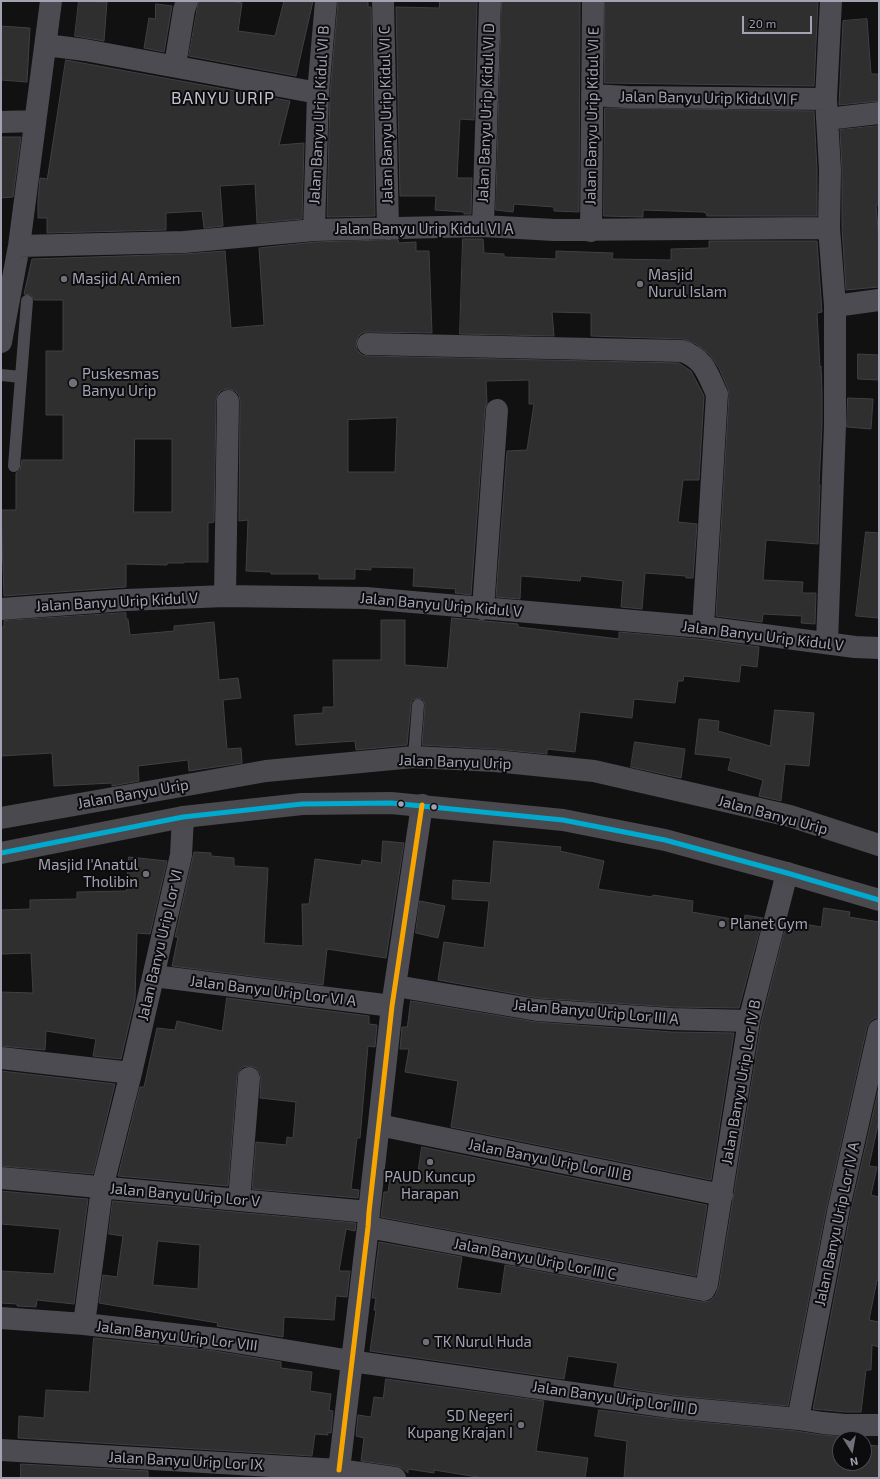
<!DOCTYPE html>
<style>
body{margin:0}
#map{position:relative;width:880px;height:1479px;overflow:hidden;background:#111;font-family:"Exo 2",sans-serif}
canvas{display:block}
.frame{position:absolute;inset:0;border:2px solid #a1a3b3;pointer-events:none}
.north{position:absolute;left:832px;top:1431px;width:40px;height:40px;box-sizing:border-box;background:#0c0b0d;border:1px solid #48484f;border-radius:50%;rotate:169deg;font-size:11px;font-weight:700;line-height:16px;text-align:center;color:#a1a3b3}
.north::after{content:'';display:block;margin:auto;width:14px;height:18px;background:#6f707a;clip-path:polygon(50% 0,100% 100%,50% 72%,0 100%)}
.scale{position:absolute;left:742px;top:16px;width:70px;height:18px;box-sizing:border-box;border:2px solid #a1a3b3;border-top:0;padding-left:5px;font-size:12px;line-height:14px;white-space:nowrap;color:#a1a3b3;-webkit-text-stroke:3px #0c0b0d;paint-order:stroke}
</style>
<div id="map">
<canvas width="880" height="1479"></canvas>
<div class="frame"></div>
<div class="north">N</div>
<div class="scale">20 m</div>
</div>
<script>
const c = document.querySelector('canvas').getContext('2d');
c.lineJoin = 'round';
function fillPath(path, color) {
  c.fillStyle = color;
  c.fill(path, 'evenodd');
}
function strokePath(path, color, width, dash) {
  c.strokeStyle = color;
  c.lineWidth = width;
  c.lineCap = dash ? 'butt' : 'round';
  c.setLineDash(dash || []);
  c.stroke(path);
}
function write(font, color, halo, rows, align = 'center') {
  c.font = font + ' "Exo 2",sans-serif';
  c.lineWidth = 4;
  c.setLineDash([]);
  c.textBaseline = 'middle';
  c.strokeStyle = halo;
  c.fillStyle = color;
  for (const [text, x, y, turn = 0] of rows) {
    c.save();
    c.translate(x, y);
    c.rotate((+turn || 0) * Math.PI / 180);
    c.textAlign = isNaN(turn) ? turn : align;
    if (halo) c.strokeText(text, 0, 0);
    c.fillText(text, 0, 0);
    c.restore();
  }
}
const building = new Path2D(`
 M79,1l28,1 -3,39 -29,-5z
 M199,1h30l13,2 -4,28 37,5 9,-35h29l-17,75 -107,-20z
 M368,1v6h3l4,209 -48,1 3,-123 8,-92z
 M440,1h37l-3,119 -14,-1 -3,59h15l-1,36h-7v-2l-29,-2 1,-14h-36l-4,-189 43,1z
 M502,1h78l-1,211 -25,-1v-4l-40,-3 -1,8 -17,-2z
 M605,1h213l-4,85 -209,-3z
 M156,4l16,2 -8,46 -20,-4 5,-30 6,1z
 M867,19l4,55h8v27l-40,4 4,-84z
 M1,26l29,2 -3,54 -26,-2z
 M66,60l224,41 -11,44 25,-2 -2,76 -45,4 -2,-39 -35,2 3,40 -19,2 -2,-17 -36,2v17l-119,3v-15h-9v-18l2,-22 7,1z
 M605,108l209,3 3,59v46h-110l-1,-3 -3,-1 -60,-2v7l-39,-1z
 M879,126v79h-3l3,35v47l-33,3 -4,-62v-58l-2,-40z
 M1,137h20l-8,60 -12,1z
 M463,239h20l1,14 20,1v3l52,2v-8l57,2 -1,6 59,1v-11l38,-1v-7h108l5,71 -5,1 3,54 1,-1 1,25v34l-3,60h1l-2,59 -52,-4 -3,40 40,2 -1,11h14l-1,31 -14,-1 1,-7 -39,-2 -1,8 -46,-6 13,-221 -1,-6 -9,-21 -10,-14 -13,-10 -13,-5 -92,-3v-23l-39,-1 2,24 -94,-2z
 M398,240l1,3 17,-1v9h13l3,82 -64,-1 -6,1 -4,4 -2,6 1,7 5,5 6,1 311,7 12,8 13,25 -5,84h-16l-5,42 19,2 -4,54h-7v-2l-41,-3 -3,36 -21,-2 2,-26 -42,-5 -1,5 -59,-5 -1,23 -24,-2 11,-146 20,-1 7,-46h-5v-24l-43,1 1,22 -2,6 -14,186 -16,-2 1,-4 -43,-3 1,-18 -43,-1v3l-16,-1v10h-36v-5h-48v-2l-25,-1 2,-51 -9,1 1,-120 -1,-6 -4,-4 -7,-2 -6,1 -4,4 -2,7 -2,121 -6,1v39h-24v1h-17v2l-41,-1v23l-122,9 -3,-86h15v-37l4,-3 2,-10h41v-45h-17v-64h17v-51h-29l-3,-5 -7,-1 8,-35 152,-5 41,-3 6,77 33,-3 -5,-77 56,-6zM397,418l-2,54h-47v-52zM135,439h37v73h-38z
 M858,354l21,1v25l-21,-1z
 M848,398l25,1 -2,30 -24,-2z
 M866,532l13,1v85l-23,-2z
 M126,613v6h2l2,16 44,-4v-5l40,-4 5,58 19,-2 3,20 -18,2 4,49 14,-1 1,15 -53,8 -1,-11 -50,6 1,15 -27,5v-3l-58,3 -2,-33 -51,3v-129h3v-6z
 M452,618l66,6v3l101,12v-7l89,8 51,7 -2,20 -16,-2 -2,17 -55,-6 -1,5h-5l-3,22 -41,-4 -2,19 -52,-6 -5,40 -28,-3v5l-51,-5 -74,-4 3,-40 -2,-6 -5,-1 -6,2 -1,4 -4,41 -51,5 -1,-9 -59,4 -2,-30 29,-2v-6h11l-1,-47h48v-40h24v45l42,3z
 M775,710l39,3 -5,53 -24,-2 -4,37 -22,-5 4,-16 -35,-10 3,-12 -36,-4 4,-35 20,2 -1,10 52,15z
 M635,742l50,7 -4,29 -50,-11z
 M383,841l21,2 -18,115 -59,-9 -4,36 -151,-19 6,-29h-3l19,-85 17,1v3l23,2v8l34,2 -4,75 39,3 -1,-42h7l6,-45 46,6 1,-5 19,3z
 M494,841l67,6 -1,4 44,10 -6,28 54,8 1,-2 40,6 -1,11 52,9 1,-6 18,3 -24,90 -66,-1 -135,-9 -100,-18 6,-38 40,6 5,-47 -37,-2 1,-19 37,3z
 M129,857l38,4 -17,73 -13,-1 -2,66 -14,60 -28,-3 3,-17 -50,-8 -1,19 -44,-4v-54l32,1 -2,-40 -30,1v-44l29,-1v-9l47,-1v-7l49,-1z
 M420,901l25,5 -7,32 -22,-5z
 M824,908l26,4 -1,5 30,5v96h-4l-5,3 -3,6 -41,183 -38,196 -117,-11 -57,-9 4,-23 -50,-7 -4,23 -194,-28 6,-41h-2l2,-12h-4l7,-56 83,15 -5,31 44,6 4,-29 197,37 8,-1 5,-5 4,-10 42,-262 26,-103 34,6z
 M227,998l142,18v8l8,1 -2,22 -7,-1 -8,92h-3l-6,51 8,1 -1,8 -106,-9 4,-47 30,3 1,-8 6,1 3,-36 -36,-4 1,-19 -1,-6 -4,-5 -6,-2 -7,1 -4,4 -2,6 -9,109 -110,-10 22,-89h4l13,-59 18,2 2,-9 45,10z
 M411,1001l125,21 136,10 62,1 -23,147 -260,-53 7,-46 -53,-9 4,-23h-9l2,-22h5z
 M1,1071l114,13 -22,90 -92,-8z
 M879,1087v33l-10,46 8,1 -6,28 8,2v84l-2,-1 -8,40 10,2v25l-7,-2 -1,25h-5l-5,42h-15l-33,-3 37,-194z
 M422,1147l285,58 -11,71 -315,-59 3,-25h4l2,-13 26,4z
 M1,1191l87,8 -14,105 -37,-4 -1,7 -19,-1v-2l-16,-1v-32l53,3 6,-45 -59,-5z
 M113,1201l243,22 -1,8 -9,-2 -7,42h11l-3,26 -11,-1 -2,24 -50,-3 -1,20 -66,-11 1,-3 -119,-20 4,-28 14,2 6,-41 -14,-2zM158,1241l42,4 -2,44 -45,-4z
 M94,1338l121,13 66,11v6l31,4 -2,19 21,3 -2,16 4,1 -2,22 -3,-1v3l-13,-1 -3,22 -294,-18 1,-22 25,2 2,-28 43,2z
 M386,1379l158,22 -8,50 52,7 -3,20h-101l-50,-8v3l-26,-4v4l-6,-5 -5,-2 -36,-5 3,-23 -8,-2 2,-21 13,2 3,-20 9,1z
 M599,1410l70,9 127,12 26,4 35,3v1h-17v24h24v-18l15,1v32h-255l3,-37 -32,-5z
 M21,1464l127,7v7h-127z`);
fillPath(building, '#2f2f30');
strokePath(building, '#404045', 1);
strokePath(new Path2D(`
 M1,375l20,2
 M14,466l13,-165
 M414,757l4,-52`), '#4b4b51', 12);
strokePath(new Path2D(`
 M383,1l5,228
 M46,45l39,5 233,43
 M175,65l9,-55 3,-9
 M592,95l35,2 199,2
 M827,119l52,-6
 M1,122l34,-1
 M483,226l7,-225
 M314,230l4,-137 8,-92
 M591,231l2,-230
 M19,246l165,-4 130,-12 169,-4 71,4 275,-2
 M835,306l44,-6
 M1,342l18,-96 32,-245
 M368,344l314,7c22,7 26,24 35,43l-14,233
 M225,596l3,-195
 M1,609l125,-9 99,-4 141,2 337,29 152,20 24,1
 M483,609l14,-199
 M827,642l8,-217v-119l-6,-78 1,-58 -4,-71 5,-98
 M154,976l238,30
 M396,986l141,24 135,9 77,2
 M1,1058l130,15
 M379,1125l343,70
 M1,1178l368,34
 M239,1200l10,-122
 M368,1227l336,63 3,-6 42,-263 38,-148
 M1,1318l83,6 133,15 134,22 319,46 128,12 25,4 22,2h34
 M84,1324l18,-136 29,-115 50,-218 2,-38
 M798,1419l40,-207 41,-182
 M1,1450l338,20 56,8
 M339,1470l29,-243 1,-15 23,-206 30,-201`), '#4b4b51', 22);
strokePath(new Path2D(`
 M1,818l265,-47 148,-14 81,4 99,10 196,45 89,29
 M1,853l182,-36 119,-13 89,-1 172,17 102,20 122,33 92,27`), '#49494e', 22);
strokePath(new Path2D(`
 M1,853l182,-36 119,-13 89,-1 172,17 102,20 122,33 92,27`), '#00a9ce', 5);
strokePath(new Path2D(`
 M339,1470l29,-243 1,-15 23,-206 30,-201`), '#f7a600', 5);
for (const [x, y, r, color] of [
 [64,279,4,"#6f707a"],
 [640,284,4,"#6f707a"],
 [73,383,5,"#6f707a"],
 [401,804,3.5,"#a1a3b3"],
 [434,807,3.5,"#a1a3b3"],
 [146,874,4,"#6f707a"],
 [722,924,4,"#6f707a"],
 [430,1162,4,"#6f707a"],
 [426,1342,4,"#6f707a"],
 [521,1425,4,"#6f707a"]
]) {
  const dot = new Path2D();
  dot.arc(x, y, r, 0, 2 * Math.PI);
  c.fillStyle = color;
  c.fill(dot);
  strokePath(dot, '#0c0b0d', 1.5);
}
write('15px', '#a1a3b3', '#0c0b0d', [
 ["Jalan Banyu Urip Kidul VI F",709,98,1],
 ["Jalan Banyu Urip Kidul VI D",486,113,-88],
 ["Jalan Banyu Urip Kidul VI B",319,115,-87],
 ["Jalan Banyu Urip Kidul VI C",386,115,-91],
 ["Jalan Banyu Urip Kidul VI E",592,116,-89],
 ["Jalan Banyu Urip Kidul VI A",424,229],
 ["Jalan Banyu Urip Kidul V",117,602,-3],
 ["Jalan Banyu Urip Kidul V",441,605,5],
 ["Jalan Banyu Urip Kidul V",763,636,7],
 ["Jalan Banyu Urip",455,762,2],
 ["Jalan Banyu Urip",133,794,-10],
 ["Jalan Banyu Urip",773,815,15],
 ["Jalan Banyu Urip Lor VI",160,945,-77],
 ["Jalan Banyu Urip Lor VI A",273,991,7],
 ["Jalan Banyu Urip Lor III A",596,1012,5],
 ["Jalan Banyu Urip Lor IV B",741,1082,-80],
 ["Jalan Banyu Urip Lor III B",550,1160,11],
 ["Jalan Banyu Urip Lor V",185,1195,5],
 ["Jalan Banyu Urip Lor IV A",837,1224,-78],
 ["Jalan Banyu Urip Lor III C",535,1259,11],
 ["Jalan Banyu Urip Lor VIII",177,1336,7],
 ["Jalan Banyu Urip Lor III D",615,1398,8],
 ["Jalan Banyu Urip Lor IX",186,1461,3]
]);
write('15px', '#a1a3b3', '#0c0b0d', [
 ["Masjid",648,275],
 ["Nurul Islam",648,292],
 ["Masjid Al Amien",72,279],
 ["Puskesmas",82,374],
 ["Banyu Urip",82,391],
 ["Masjid I'Anatul",138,865,"right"],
 ["Tholibin",138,882,"right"],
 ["Planet Gym",730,924],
 ["PAUD Kuncup",430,1177,"center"],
 ["Harapan",430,1194,"center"],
 ["TK Nurul Huda",434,1342],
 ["SD Negeri",513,1416,"right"],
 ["Kupang Krajan I",513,1433,"right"]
], 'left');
c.letterSpacing = '1px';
write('17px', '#c2c3cf', '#0c0b0d', [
 ["BANYU URIP",223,98]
]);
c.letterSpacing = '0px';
</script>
